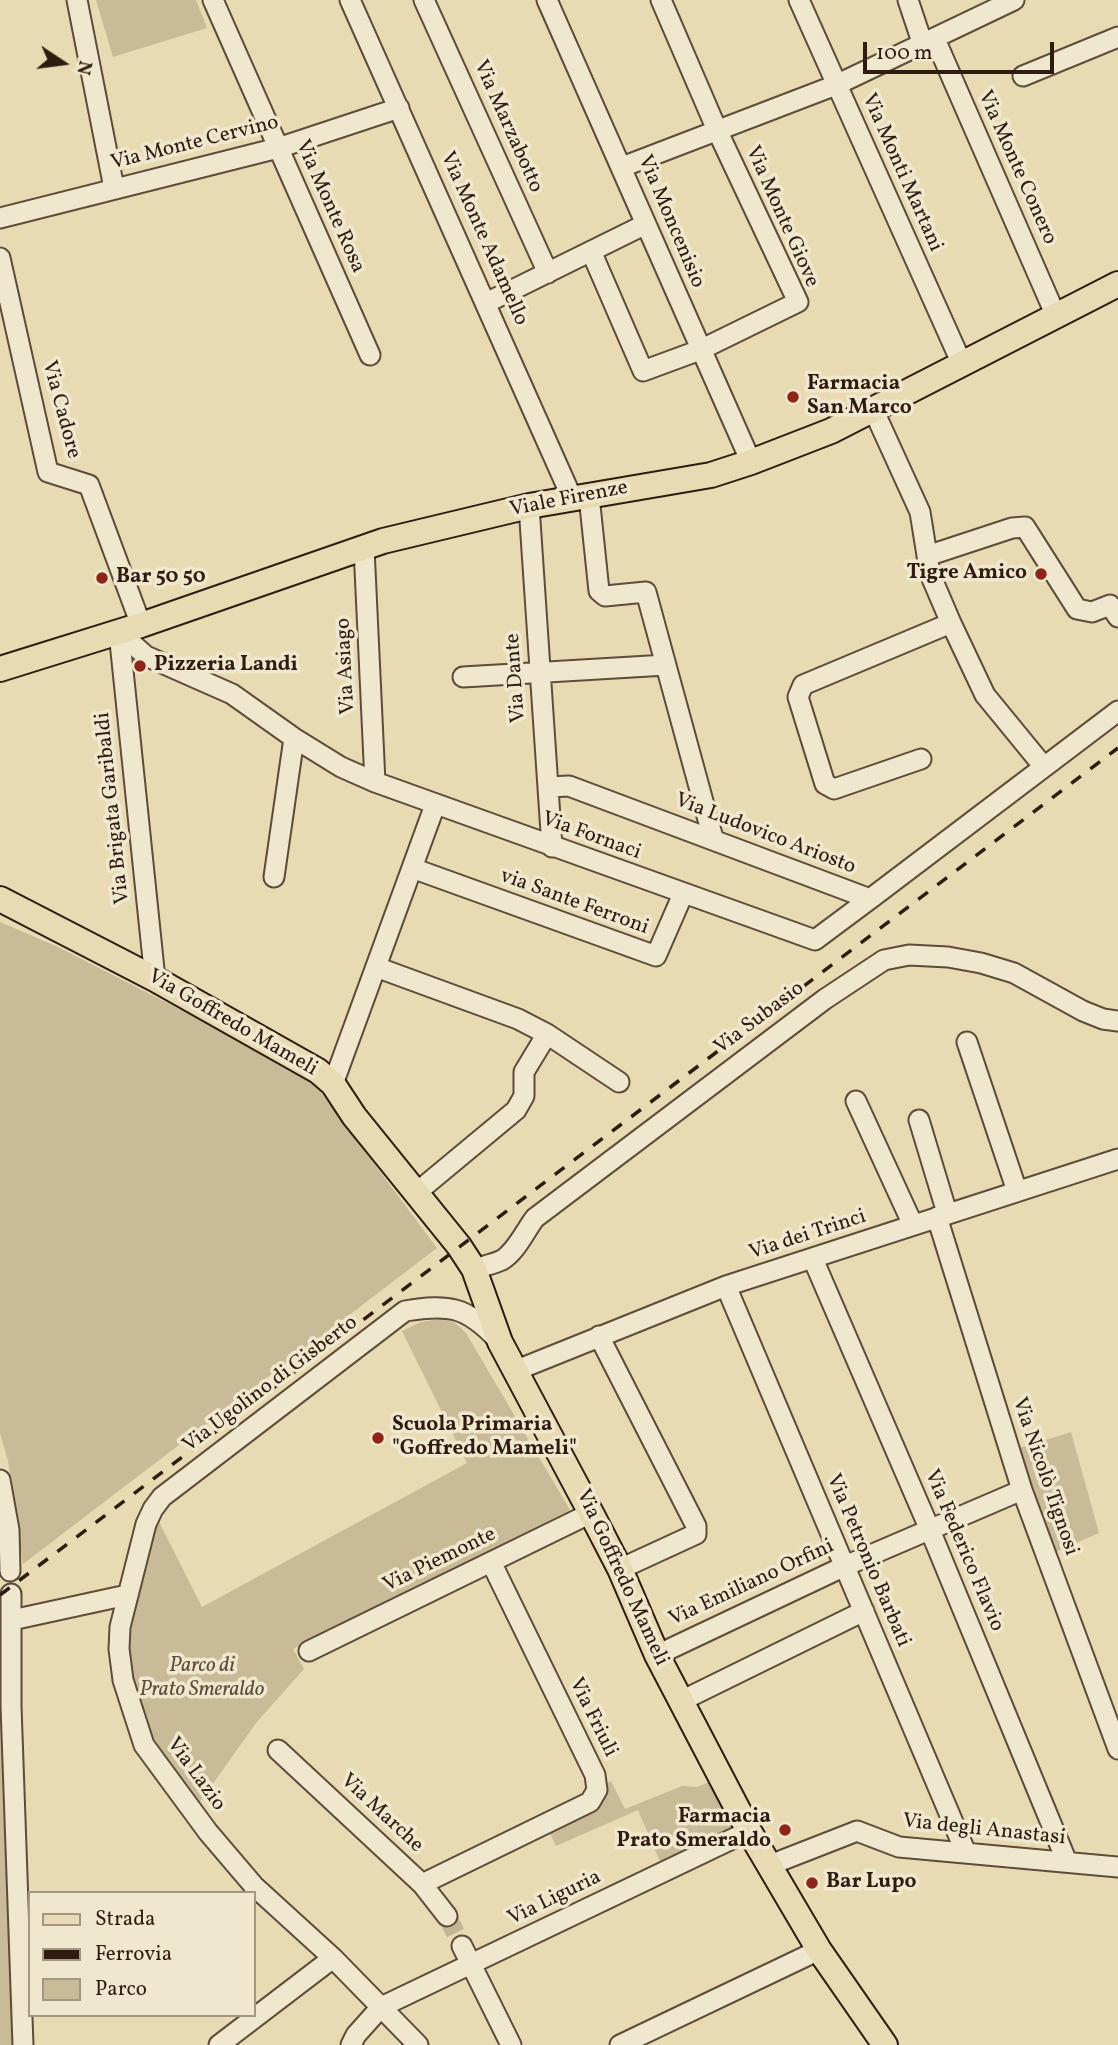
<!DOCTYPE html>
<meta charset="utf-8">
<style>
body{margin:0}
#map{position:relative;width:1118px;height:2045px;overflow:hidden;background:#e8dbb4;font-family:Vollkorn,serif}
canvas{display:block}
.legend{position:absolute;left:28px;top:1891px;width:228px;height:126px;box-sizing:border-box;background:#f0e8ce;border:2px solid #a39682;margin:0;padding:9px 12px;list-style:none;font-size:21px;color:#301b11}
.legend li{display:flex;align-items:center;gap:14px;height:35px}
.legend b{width:35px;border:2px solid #a39682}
.north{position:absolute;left:28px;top:28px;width:70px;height:70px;-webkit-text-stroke:5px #f0e8ce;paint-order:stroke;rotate:103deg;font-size:19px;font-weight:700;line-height:28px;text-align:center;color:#301b11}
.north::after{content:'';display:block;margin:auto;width:24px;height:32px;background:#301b11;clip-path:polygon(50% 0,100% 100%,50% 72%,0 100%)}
.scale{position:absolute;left:863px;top:42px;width:191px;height:32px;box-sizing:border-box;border:4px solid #301b11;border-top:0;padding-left:9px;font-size:21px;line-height:24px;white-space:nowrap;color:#301b11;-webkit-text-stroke:5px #f0e8ce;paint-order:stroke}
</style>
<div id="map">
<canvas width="1118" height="2045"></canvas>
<ul class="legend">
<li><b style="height:9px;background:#e8dbb4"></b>Strada</li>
<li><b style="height:9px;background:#301b11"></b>Ferrovia</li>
<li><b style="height:19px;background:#c9ba98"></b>Parco</li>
</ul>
<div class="north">N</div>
<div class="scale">100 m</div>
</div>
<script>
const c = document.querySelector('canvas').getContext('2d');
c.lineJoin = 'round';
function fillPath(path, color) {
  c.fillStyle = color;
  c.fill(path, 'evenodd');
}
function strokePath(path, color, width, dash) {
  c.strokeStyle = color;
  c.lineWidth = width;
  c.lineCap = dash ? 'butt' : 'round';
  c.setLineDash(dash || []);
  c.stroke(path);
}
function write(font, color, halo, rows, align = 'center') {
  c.font = font + ' Vollkorn,serif';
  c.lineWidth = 7;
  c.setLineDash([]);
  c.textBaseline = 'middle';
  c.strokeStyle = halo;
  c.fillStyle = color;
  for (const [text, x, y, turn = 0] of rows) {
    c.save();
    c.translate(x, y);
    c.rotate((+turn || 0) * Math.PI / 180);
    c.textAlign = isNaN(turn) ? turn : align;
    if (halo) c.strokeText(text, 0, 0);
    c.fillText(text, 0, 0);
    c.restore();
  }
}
fillPath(new Path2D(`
 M96,0h100l11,28 -94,29z
 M0,922l58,25 166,85 89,50 124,166 -414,316 -15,-103 -8,-28z
 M440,1319l14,3 12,11 104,177 -277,139 11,20 -48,54 -59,83 -38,-52 -18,-36 -11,-35 -3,-36 27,-114 5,-11 43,85 265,-144 -65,-132 19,-9z
 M1071,1432l28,101 -53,23 -36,-105z
 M7,1603l14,442h-21v-437z
 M716,1779l27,50 -81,37 -24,-56 -82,36 -9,-19 54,-41 10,-5 14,28 57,-23 15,1z`), '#c9ba98');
strokePath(new Path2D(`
 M447,1916l15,30`), '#c3b593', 19, [19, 10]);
const minor = new Path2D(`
 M77,0l37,188
 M213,0l157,355
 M350,0l222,498
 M424,0l124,273
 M547,0l204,462
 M799,0l163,364
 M908,0l15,45
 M935,39l121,277
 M1023,76l95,-39
 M622,167l214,-82 178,-85
 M0,218l278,-70 121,-40
 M591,251l52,120 57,-21 98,-48 -81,-172 -56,-130
 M0,258l48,214 41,13 52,140
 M486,303l160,-79
 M873,409l47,103 10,62 21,49 34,72 59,72
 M589,496l10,95 6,5 41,-4 67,246
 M529,506l23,341
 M364,548l11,234
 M927,556l85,-28 13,-1 52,82 15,3 18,-7 8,12
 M119,632l27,24 86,38 62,44 47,29 34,15 440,158 55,-41
 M119,632l36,347
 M463,677l203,-12
 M921,759l-87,30 -9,-5 -27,-87 5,-12 148,-62
 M549,787l20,-1 301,113 248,-188
 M412,868l244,88 27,-62
 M274,877l20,-139
 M376,967l142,52 29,15 72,48
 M967,1042l50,149
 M333,1084l102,-279
 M856,1101l57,124
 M919,1120l28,93
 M416,1193l100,-83 8,-14v-24l23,-38
 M937,1217l85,273 96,259
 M813,1259l117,271 137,332
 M474,1269c9,-3 20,-5 28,-9 14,-8 23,-29 33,-42l290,-219 59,-39 25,-5 39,2 33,6 33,10 69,38 20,8 15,2
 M726,1286l240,567
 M599,1336l97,190v8l-76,35
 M517,1370l209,-84 392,-127
 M0,1480l9,50 1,41
 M11,1594v112l12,339
 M12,1620l115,-25
 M309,1651l282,-138
 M657,1655l188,-89 177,-76
 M681,1701l183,-90
 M278,1750l144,134 25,32
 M770,1865l87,-34 42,16 219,20
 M422,1884l168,-82 7,-12 -2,-15 -104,-213
 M462,1946l49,99
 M219,2045l114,-87
 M351,2045l5,-10 25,-28 368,-176
 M418,2045l-85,-87 -79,-72 -46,-54 -64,-87 -21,-65 -4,-31 1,-22 26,-103 7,-15 9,-12 243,-186c43,-7 61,-5 92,28
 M620,2045l199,-95`);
const major = new Path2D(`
 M0,669l141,-44 242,-84 146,-35 182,-31 40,-13 80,-31 287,-147
 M0,899l155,80 163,92 15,13 21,32 105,130 15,23 26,73 91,171 29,56 37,86 92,176 70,119 66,95`);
strokePath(minor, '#5e4b3a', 23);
strokePath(major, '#301b11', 28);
strokePath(minor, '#f0e8ce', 19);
strokePath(major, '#e8dbb4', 24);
strokePath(new Path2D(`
 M0,1595l1118,-847`), '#301b11', 3.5, [12, 12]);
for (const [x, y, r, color] of [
 [793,397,7,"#8f2418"],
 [1041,574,7,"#8f2418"],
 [102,578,7,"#8f2418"],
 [140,666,7,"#8f2418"],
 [378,1438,7,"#8f2418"],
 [785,1830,7,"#8f2418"],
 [812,1883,7,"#8f2418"]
]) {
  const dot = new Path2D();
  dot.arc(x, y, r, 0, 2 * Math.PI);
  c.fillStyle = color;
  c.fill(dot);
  strokePath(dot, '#f0e8ce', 2.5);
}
write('21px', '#301b11', '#f0e8ce', [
 ["Via Marzabotto",507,127,66],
 ["Via Monte Cervino",195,144,-14],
 ["Via Monte Conero",1016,168,66],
 ["Via Monti Martani",901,173,66],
 ["Via Monte Rosa",329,207,66],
 ["Via Monte Giove",781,217,66],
 ["Via Moncenisio",670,222,67],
 ["Via Monte Adamello",483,239,66],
 ["Via Cadore",60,410,75],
 ["Viale Firenze",569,500,-11],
 ["Via Asiago",347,666,-93],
 ["Via Dante",517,678,-94],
 ["Via Brigata Garibaldi",114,808,-96],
 ["Via Ludovico Ariosto",765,835,21],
 ["Via Fornaci",591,837,20],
 ["via Sante Ferroni",574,903,20],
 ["Via Subasio",760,1019,-37],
 ["Via Goffredo Mameli",232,1024,30],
 ["Via dei Trinci",808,1236,-18],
 ["Via Ugolino di Gisberto",271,1385,-37],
 ["Via Nicolò Tignosi",1044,1477,71],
 ["Via Federico Flavio",963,1551,67],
 ["Via Piemonte",440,1561,-26],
 ["Via Petronio Barbati",867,1561,67],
 ["Via Goffredo Mameli",621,1578,65],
 ["Via Emiliano Orfini",752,1584,-25],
 ["Via Friuli",592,1718,64],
 ["Via Lazio",195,1775,54],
 ["Via Marche",381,1814,43],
 ["Via degli Anastasi",984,1831,6],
 ["Via Liguria",555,1899,-26]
]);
write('bold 21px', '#301b11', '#f0e8ce', [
 ["Farmacia",807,385],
 ["San Marco",807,409],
 ["Tigre Amico",1027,574,"right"],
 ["Bar 50 50",116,578],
 ["Pizzeria Landi",154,666],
 ["Scuola Primaria",392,1426],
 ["\"Goffredo Mameli\"",392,1450],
 ["Farmacia",771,1818,"right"],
 ["Prato Smeraldo",771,1842,"right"],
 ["Bar Lupo",826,1883]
], 'left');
write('italic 21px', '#5e4b3a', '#f0e8ce', [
 ["Parco di",202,1667],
 ["Prato Smeraldo",202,1691]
]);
</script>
